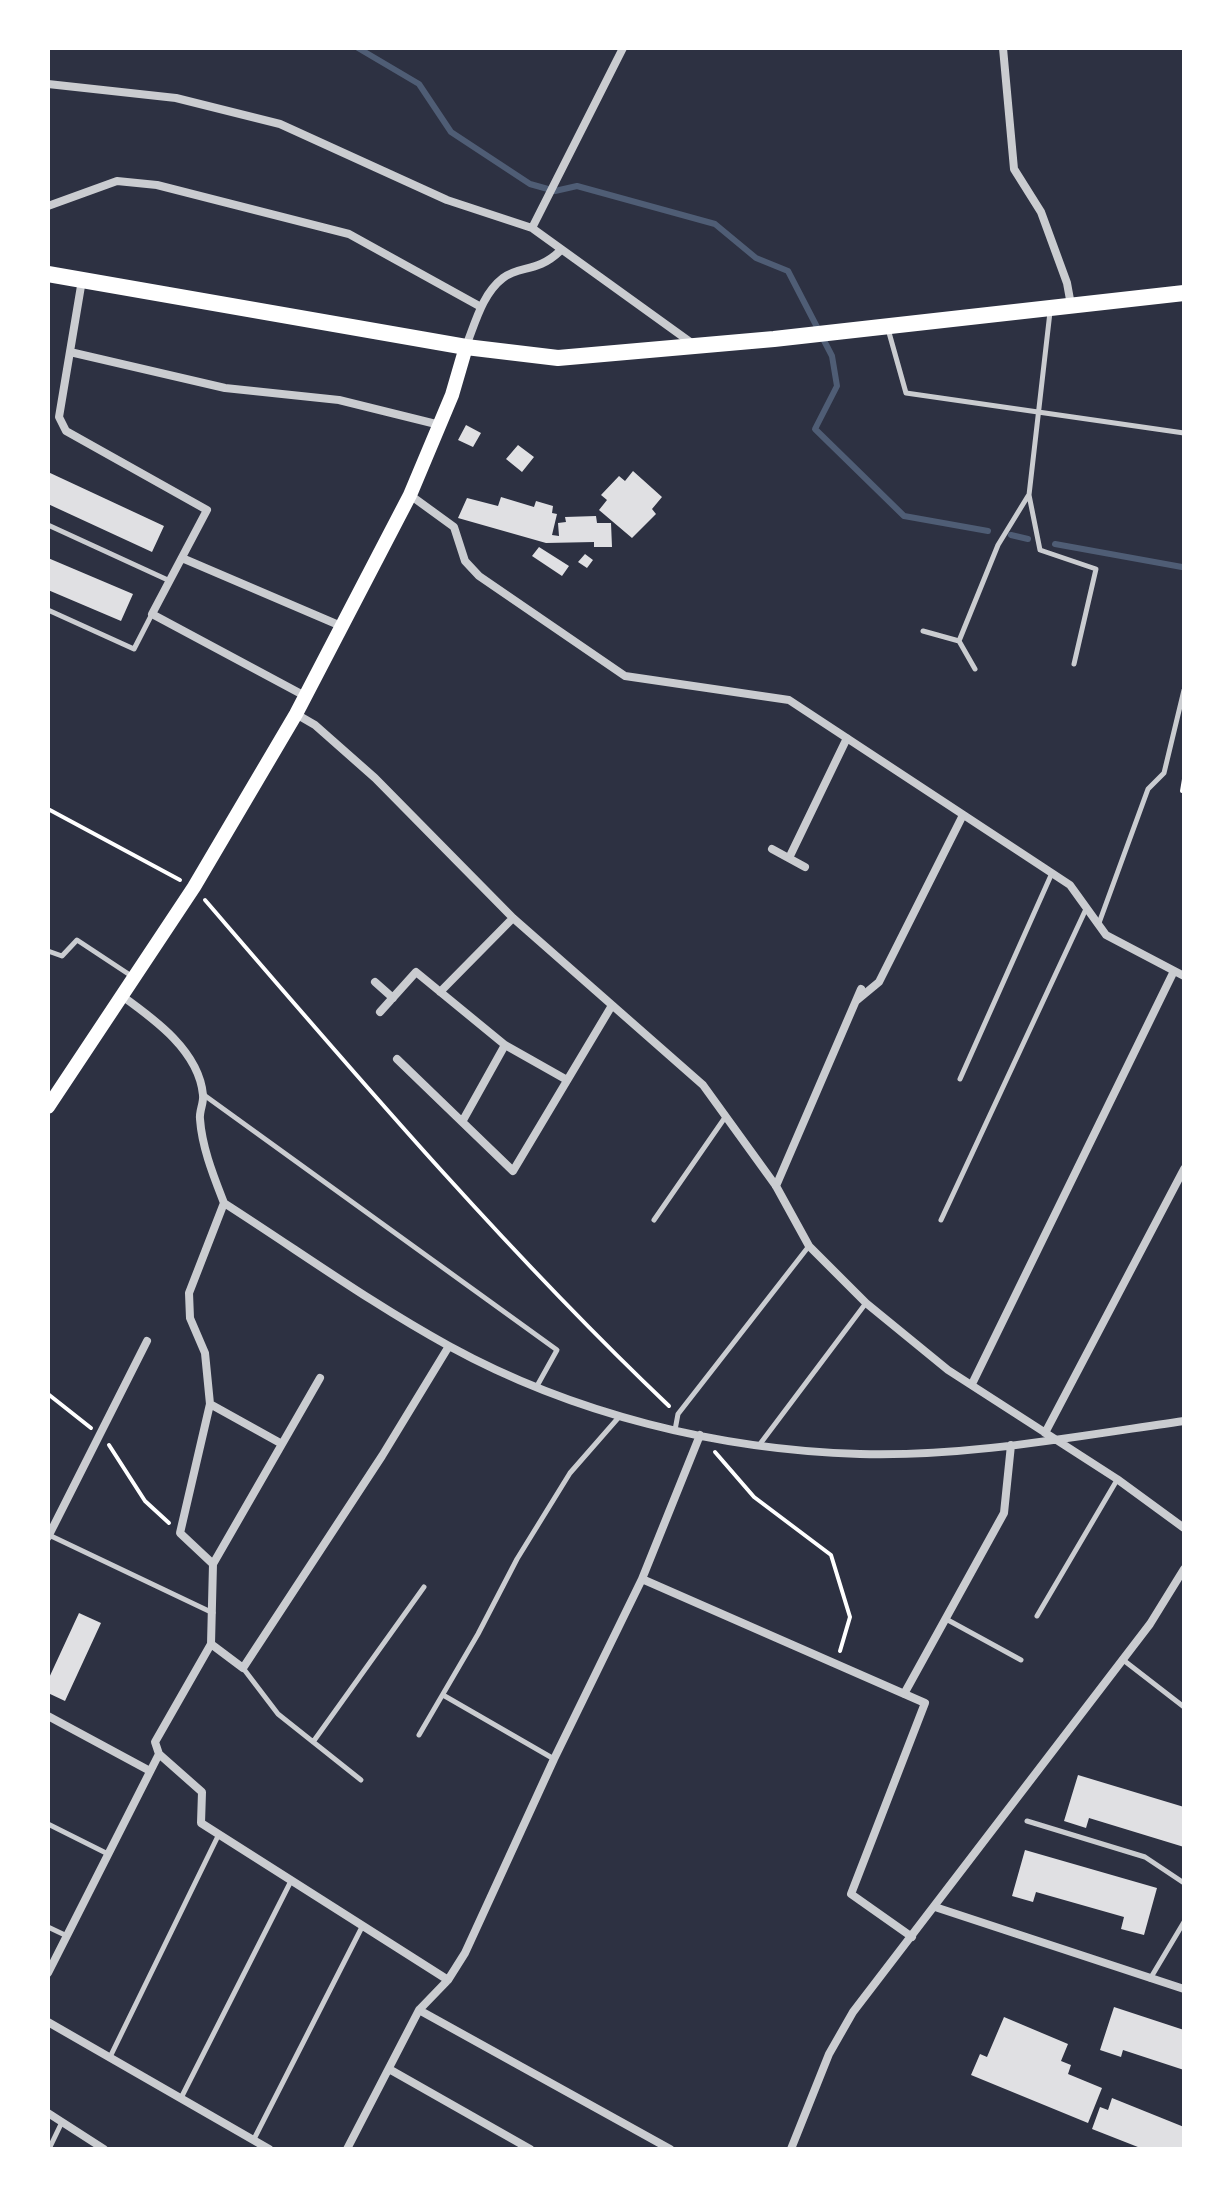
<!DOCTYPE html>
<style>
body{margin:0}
#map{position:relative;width:1232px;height:2197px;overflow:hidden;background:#2d3142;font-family:"Varela Round",sans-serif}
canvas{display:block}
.frame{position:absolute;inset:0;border:50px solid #fff;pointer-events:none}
</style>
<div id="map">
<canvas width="1232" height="2197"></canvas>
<div class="frame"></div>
</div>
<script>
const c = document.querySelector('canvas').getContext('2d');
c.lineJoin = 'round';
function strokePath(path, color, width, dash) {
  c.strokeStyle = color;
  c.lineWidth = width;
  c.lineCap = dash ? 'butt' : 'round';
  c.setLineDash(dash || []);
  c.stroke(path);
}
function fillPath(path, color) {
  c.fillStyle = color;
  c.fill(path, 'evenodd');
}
strokePath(new Path2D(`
 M358,48l61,36 32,48 79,52 25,7 22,-5 138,38 41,34 32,13 44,85 5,30 -22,43 89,87 84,15
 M1011,535l17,4
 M1055,544l127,23`), '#4f5d75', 6);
fillPath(new Path2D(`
 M466,425l15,8 -8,14 -15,-7z
 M518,445l16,12 -12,15 -16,-13z
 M633,471l29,26 -10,12 4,5 -24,24 -33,-28 8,-10 -6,-5 18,-19 6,5z
 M48,472l116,54 -12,26 -104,-48z
 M501,497l33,10 2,-6 17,5 -1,7 5,1 -5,21 7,1 -1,-13 8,-1 -1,-5 31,-1 1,7h14l1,24h-18v-5l-48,1 -88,-25 9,-20 31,8z
 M539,547l30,19 -7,10 -30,-20z
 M585,554l8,6 -6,8 -9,-6z
 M48,558l85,36 -12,27 -73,-31z
 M79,1613l22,10 -36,78 -17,-8v-13z
 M1078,1775l106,32v40l-95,-29 -3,10 -22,-7z
 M1025,1850l132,38 -13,47 -23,-6 3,-12 -88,-25 -3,10 -21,-6z
 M1114,2007l70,23v40l-61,-20 -2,7 -21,-7z
 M1004,2017l64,27 -7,17 10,4 -3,9 34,14 -14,35 -117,-48 9,-21 7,3z
 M1112,2098l72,29v22h-41l-51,-20 8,-22 8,3z`), '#e0e0e3');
strokePath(new Path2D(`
 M1182,791l2,-12
 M48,809l132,71
 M205,900c149,173 299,349 464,506
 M48,1394l43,34
 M109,1445l36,56 24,22
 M715,1452l39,45 77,58 19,62 -10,34`), '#fff', 4);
strokePath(new Path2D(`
 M1050,312l-21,183 11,55 56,19 -22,95
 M888,329l18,64 278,40
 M48,525l122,56
 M48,610l86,39 18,-35
 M923,631l36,10 16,28
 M959,641l39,-96 30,-49
 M1099,923l49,-134 16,-16 20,-83
 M48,951l14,5 15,-16 56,37
 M960,1079l92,-206
 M204,1095l353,255 -20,36
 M654,1220l72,-104
 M941,1220l145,-311
 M675,1430l3,-16 131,-168
 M760,1444l106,-141
 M49,1535l164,78
 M1037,1616l80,-136
 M946,1619l75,41
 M1122,1659l62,48
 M243,1668l35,46 83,66
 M443,1695l111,64
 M419,1735l59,-101 39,-75 53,-86 49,-56
 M313,1742l111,-155
 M1027,1821l118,36 39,26
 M48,1824l60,30
 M48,1927l19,9
 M1150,1979l34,-57
 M110,2057l108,-221
 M181,2098l110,-217
 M254,2139l108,-212
 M49,2149l13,-27`), '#caccd0', 5);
strokePath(new Path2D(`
 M1003,48l11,121 27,43 26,71 4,22
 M48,84l128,14 104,26 167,76 85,28 161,116
 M48,206l69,-25 40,4 192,49 132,73
 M532,228l91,-180
 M82,280l-23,137 7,14 141,79 -55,104 153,82
 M466,346c9,-22 16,-52 37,-68 17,-13 34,-5 57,-27
 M70,352l155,36 114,12 101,25
 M410,495l44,32 11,34 14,15 146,100 164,24 281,185 36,50 78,41
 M182,558l159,68
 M296,714l19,11 60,53 138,140 190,167 73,101 33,60 57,57 82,67 169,109 67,49
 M772,849l33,18
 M789,858l58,-120
 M375,982l18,16
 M440,992l73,-74
 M122,996c32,23 77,55 81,99 1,8 -4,16 -3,24 2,29 14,58 24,84l-35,90 1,25 15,35 5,51 -30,129 33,31 -2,80 -56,98 4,12 43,38 -1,31 247,157
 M856,1001l23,-19 84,-167
 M380,1012l36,-40 89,73 62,35
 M397,1059l116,112 98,-164
 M462,1122l43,-77
 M776,1186l85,-197
 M224,1203c75,48 148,101 225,143 124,68 270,104 411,108 108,3 217,-18 324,-33
 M972,1384l202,-413
 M210,1404l72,40
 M1045,1433l139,-264
 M48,1537l99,-196
 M213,1564l107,-186
 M642,1579l283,124 -74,191 61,43
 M211,1644l32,24 139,-212 67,-110
 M904,1694l100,-181 7,-68
 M48,1716l102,55
 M935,1907l249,82
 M48,1973l111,-219
 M419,2010l251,139
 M48,2022l221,127
 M389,2069l141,80
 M48,2113l56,36
 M347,2149l72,-139 29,-30 17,-27 89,-194 88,-180 58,-144
 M791,2149l38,-95 24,-42 297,-388 34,-55`), '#caccd0', 8);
strokePath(new Path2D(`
 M48,1107l146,-220 102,-173 114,-219 42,-100 14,-48`), '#fff', 14);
strokePath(new Path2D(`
 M48,274l418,73 92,11 216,-19 410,-46`), '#fff', 16);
</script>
